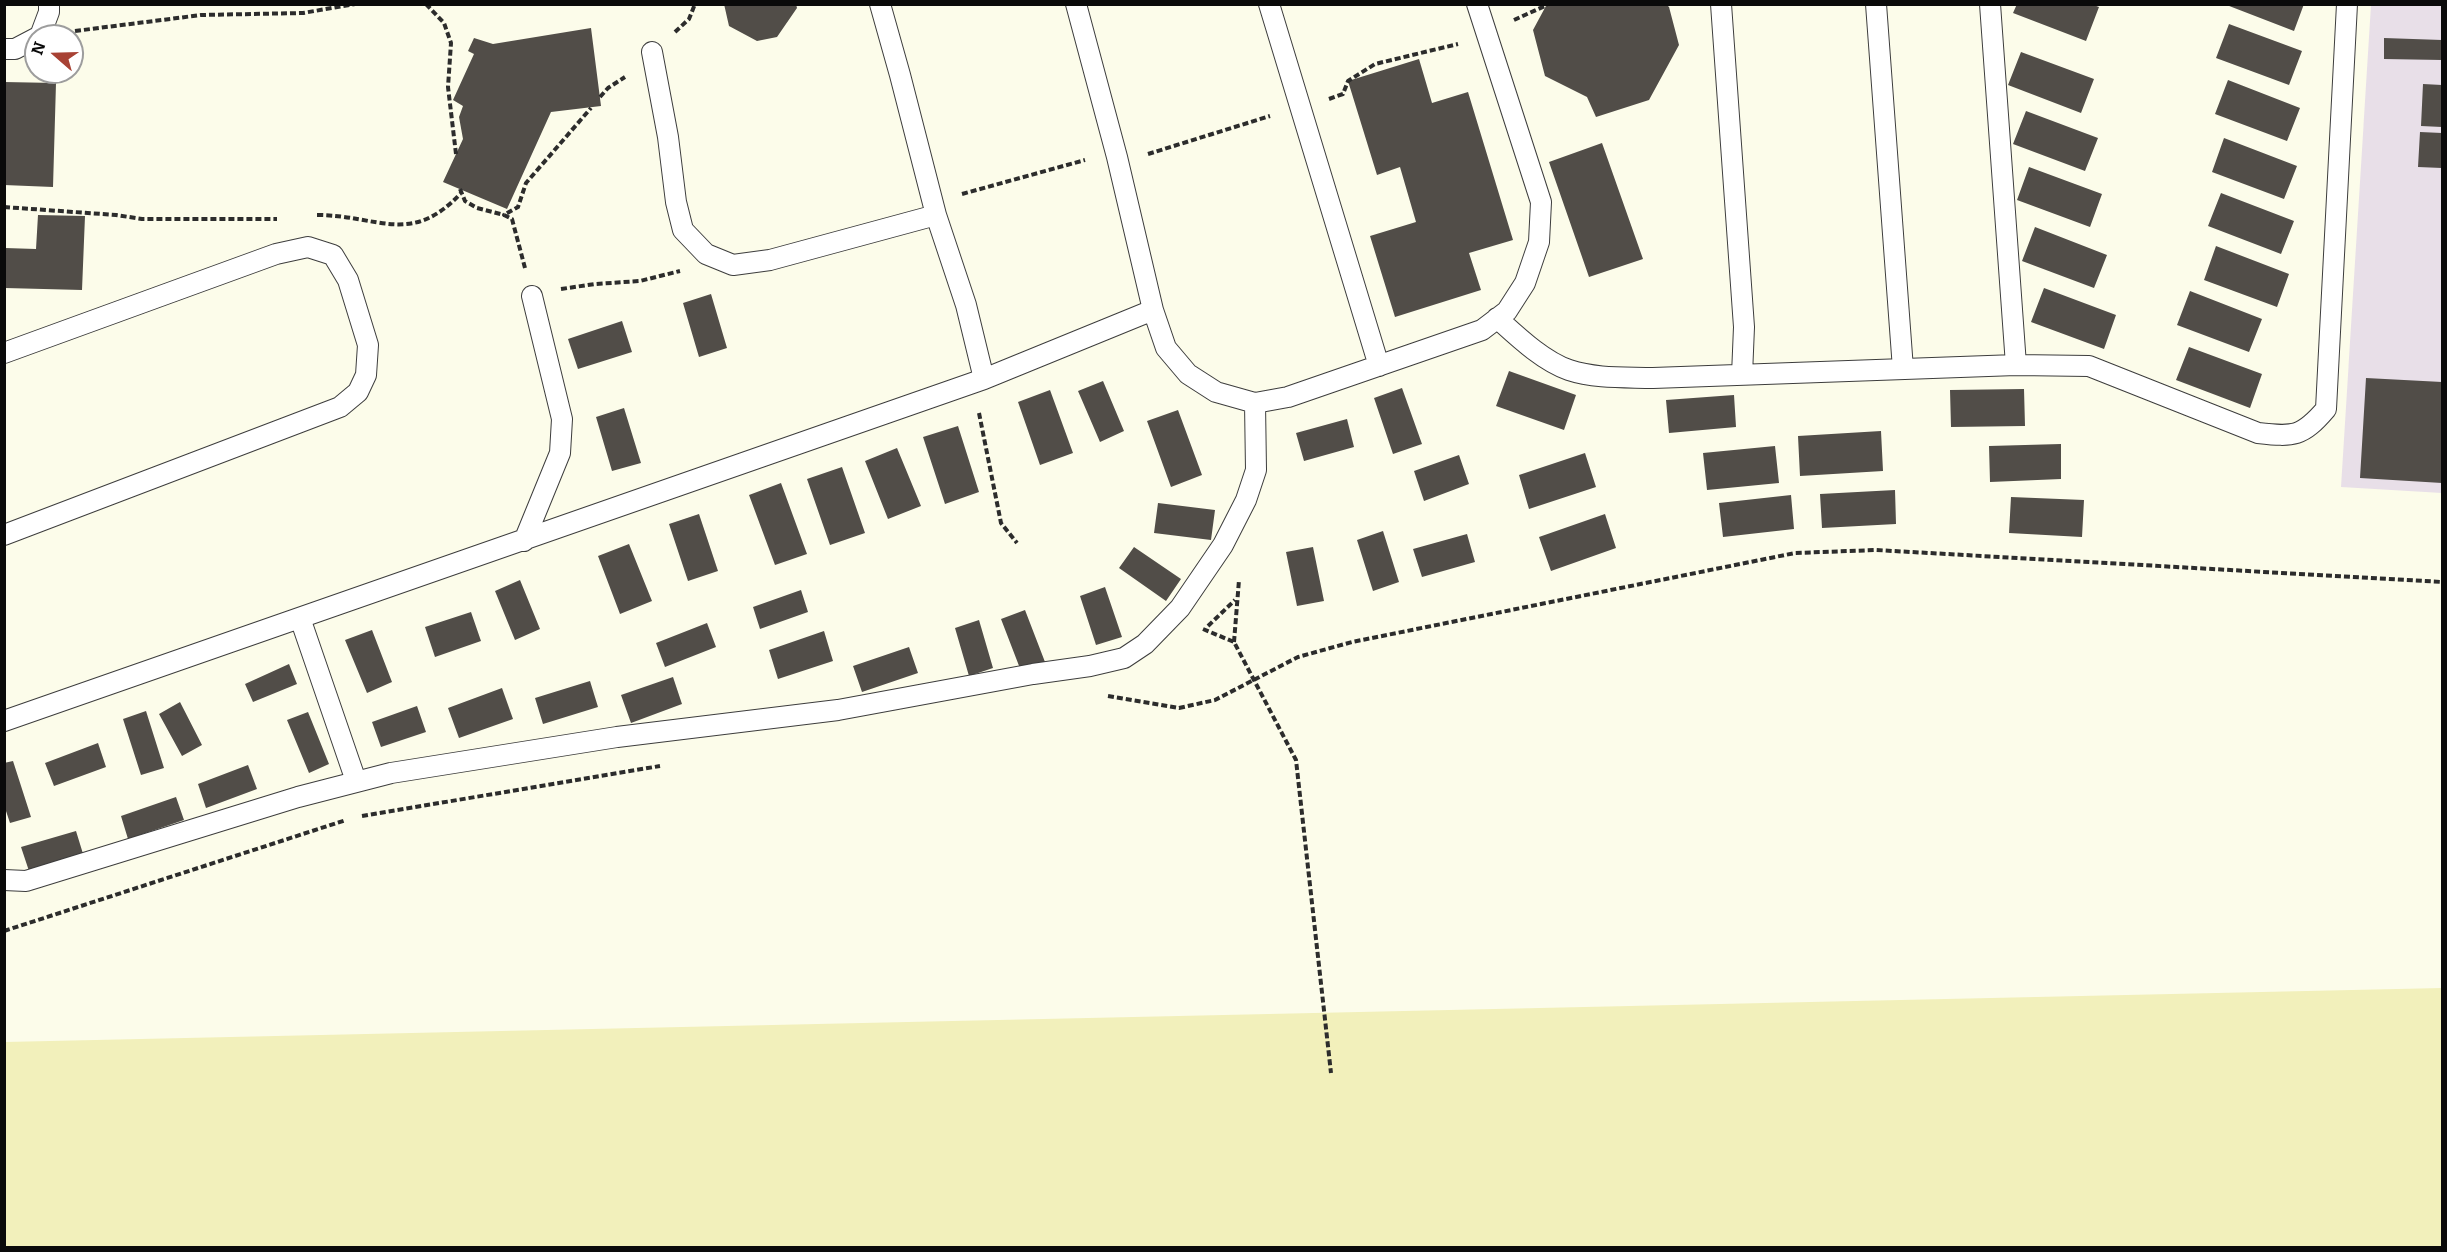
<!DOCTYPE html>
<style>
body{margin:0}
#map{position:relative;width:2447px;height:1252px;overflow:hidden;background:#fcfcea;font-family:Bitter,serif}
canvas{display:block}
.frame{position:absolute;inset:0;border:6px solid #0a0a0a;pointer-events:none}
.north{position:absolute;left:24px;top:24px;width:60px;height:60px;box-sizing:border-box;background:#fff;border:2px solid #9d9d9d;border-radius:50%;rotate:290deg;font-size:16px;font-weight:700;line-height:24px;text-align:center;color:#0a0a0a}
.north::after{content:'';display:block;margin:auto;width:21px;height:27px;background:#a84234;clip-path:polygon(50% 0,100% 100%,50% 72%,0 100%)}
</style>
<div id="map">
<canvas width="2447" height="1252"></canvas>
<div class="frame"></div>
<div class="north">N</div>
</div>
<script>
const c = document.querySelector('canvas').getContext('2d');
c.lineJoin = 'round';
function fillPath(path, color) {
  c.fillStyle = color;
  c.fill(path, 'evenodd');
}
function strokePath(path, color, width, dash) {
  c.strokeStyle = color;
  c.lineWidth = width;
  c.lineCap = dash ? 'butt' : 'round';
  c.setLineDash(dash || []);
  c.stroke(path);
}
fillPath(new Path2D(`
 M2371,5h71v488l-101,-6z`), '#e8dfe8');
fillPath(new Path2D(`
 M2442,988v259h-2437v-205z`), '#f2f0bb');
fillPath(new Path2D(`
 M724,4h72l1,4 -20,29 -20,4 -28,-15z
 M1547,4h119l3,3 10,38 -30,55 -53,17 -9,-20 -42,-21 -12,-46z
 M2017,4h74l8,3 -13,34 -73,-28z
 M2224,4h80l-10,27z
 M2229,24l73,27 -13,34 -73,-27z
 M591,28l10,78 -50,6 -44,97 -64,-27 20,-43 -4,-22 4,-11 -10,-6 21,-46 -6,-3 6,-13 19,6z
 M2384,38l58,2v20l-58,-1z
 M2021,52l73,27 -13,34 -73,-28z
 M1419,59l13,44 36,-11 45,148 -44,13 12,37 -86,27 -25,-81 46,-14 -16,-55 -23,8 -29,-94z
 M2228,80l72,28 -13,33 -72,-27z
 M4,82l52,1 -3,104 -49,-2z
 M2423,84l19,1v42l-21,-1z
 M2026,111l72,27 -13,33 -72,-27z
 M2420,132l22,1v35l-24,-1z
 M2224,138l73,28 -13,33 -72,-27z
 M1602,143l41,116 -54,18 -40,-115z
 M2029,167l73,27 -12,33 -73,-27z
 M2221,193l73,28 -13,33 -73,-28z
 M38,215l47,1 -3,74 -77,-2v-40l31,1z
 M2035,227l72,28 -13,33 -72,-27z
 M2216,246l73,28 -12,33 -73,-27z
 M2044,288l72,27 -12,34 -73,-27z
 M2190,291l72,28 -13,33 -72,-27z
 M711,294l16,54 -28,9 -16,-54z
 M622,321l10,31 -54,17 -10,-30z
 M2189,347l73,27 -12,34 -74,-28z
 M1509,371l67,24 -12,35 -68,-24z
 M2366,378l76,4v101l-82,-5z
 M1103,381l21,50 -24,11 -22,-51z
 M1402,388l20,56 -29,10 -19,-56z
 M2024,389l1,37 -74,1 -1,-37z
 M1050,390l23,63 -33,12 -22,-63z
 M1734,395l2,32 -67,6 -3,-33z
 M624,408l17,55 -29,8 -16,-54z
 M1178,410l24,65 -31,12 -24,-66z
 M1347,419l7,28 -50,14 -8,-28z
 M958,426l21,66 -34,12 -22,-67z
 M1881,431l2,40 -83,5 -2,-40z
 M2061,444v35l-71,3 -1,-36z
 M1775,446l4,37 -72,7 -4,-37z
 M897,448l24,58 -33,13 -23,-58z
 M1585,453l11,34 -67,22 -10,-34z
 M1459,455l10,29 -45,17 -10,-30z
 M842,467l23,66 -35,12 -23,-66z
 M781,483l26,71 -32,11 -26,-70z
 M1895,490l1,34 -74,4 -2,-34z
 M1791,495l3,34 -71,8 -4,-34z
 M2011,497l73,3 -2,37 -73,-4z
 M1158,503l57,7 -4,30 -57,-7z
 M699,514l19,57 -30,10 -19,-57z
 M1605,514l11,34 -65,23 -12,-34z
 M1383,531l16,51 -26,9 -16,-51z
 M1467,534l8,28 -53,15 -9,-28z
 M629,544l23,57 -32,13 -22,-58z
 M1134,547l47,32 -15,22 -47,-33z
 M1313,547l11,54 -27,5 -11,-54z
 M520,580l20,49 -25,11 -20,-49z
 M1105,587l17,50 -26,8 -16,-49z
 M801,590l7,22 -48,17 -7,-22z
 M1025,610l20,52 -24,9 -20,-52z
 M471,612l10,29 -46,16 -10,-30z
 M979,620l14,48 -24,8 -14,-48z
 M707,623l9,24 -51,20 -9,-24z
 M372,630l20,52 -25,11 -22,-53z
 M824,631l9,30 -55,18 -9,-29z
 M909,647l9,26 -56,19 -9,-26z
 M289,664l8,20 -44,18 -8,-18z
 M673,677l9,27 -51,19 -10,-28z
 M590,681l8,26 -55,17 -8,-26z
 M502,688l11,31 -54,19 -11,-30z
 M180,702l22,43 -20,11 -23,-42z
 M417,706l9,26 -45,15 -9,-25z
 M146,711l18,57 -23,7 -18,-56z
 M308,712l21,52 -20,9 -22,-53z
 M98,743l8,24 -52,19 -9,-23z
 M13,761l18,56 -21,6 -6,-18v-42z
 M248,765l9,24 -51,19 -8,-24z
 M176,797l8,23 -56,19 -7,-23z
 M76,831l8,26 -54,17 -9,-27z`), '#514d48');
const lane = new Path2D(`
 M880,4l20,71 36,140 30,90 18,74
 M1076,4l41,153 36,153 13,38 22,26 28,18 39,11 33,-6 194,-67 25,-19 18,-28 14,-41 2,-40 -64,-198
 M1269,4l110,362
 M1721,4l23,323 -2,48
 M1876,4l27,365
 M1990,4l26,361
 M40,36l9,-24v-8
 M4,49h11l21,-11
 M652,52l16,85 8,65 7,28 23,24 27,11 37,-5 166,-45
 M1497,318c21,19 46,43 72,52 27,9 57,7 84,8l363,-13 73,1 169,67c36,4 44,4 68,-24l21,-405
 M4,353l272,-99 32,-7 25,8 15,25 20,65 -2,30 -8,17 -18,15 -336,128
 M524,541l36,-88 2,-34 -30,-123
 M300,618l56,163
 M4,721l980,-342 169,-69
 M4,880l22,1 272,-84 93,-24 226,-36 221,-27 195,-36 57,-8 34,-8 21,-14 35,-36 43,-63 23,-45 10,-30 -1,-67`);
strokePath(lane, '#3d3d3d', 22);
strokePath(new Path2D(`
 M426,4l18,19 7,20 -3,44 8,67
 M1514,20l33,-15
 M75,31l126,-16 102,-2 52,-9
 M675,32l14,-13 6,-15
 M600,97l8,-9 17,-11
 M1329,99l14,-5 5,-13 27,-17 83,-20
 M1148,154l122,-38
 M460,189l5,12 12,7 27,7
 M962,194l123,-34
 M4,207l112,8 26,4h135
 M317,215c61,0 94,32 144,-22
 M525,268l-13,-49 -8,-4 14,-8 8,-24 65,-75
 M561,289l34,-5 45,-3 40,-10
 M979,413l22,110 16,20
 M1208,626l27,-26
 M1203,629l31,13 62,118 35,313
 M1234,642l5,-62
 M1108,696l71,12 36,-8 83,-43 54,-15 443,-89 81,-3 566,32
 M362,816l298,-50
 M4,931l342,-111`), '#2c2c2c', 4, [6, 3]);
strokePath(lane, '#fff', 20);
</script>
